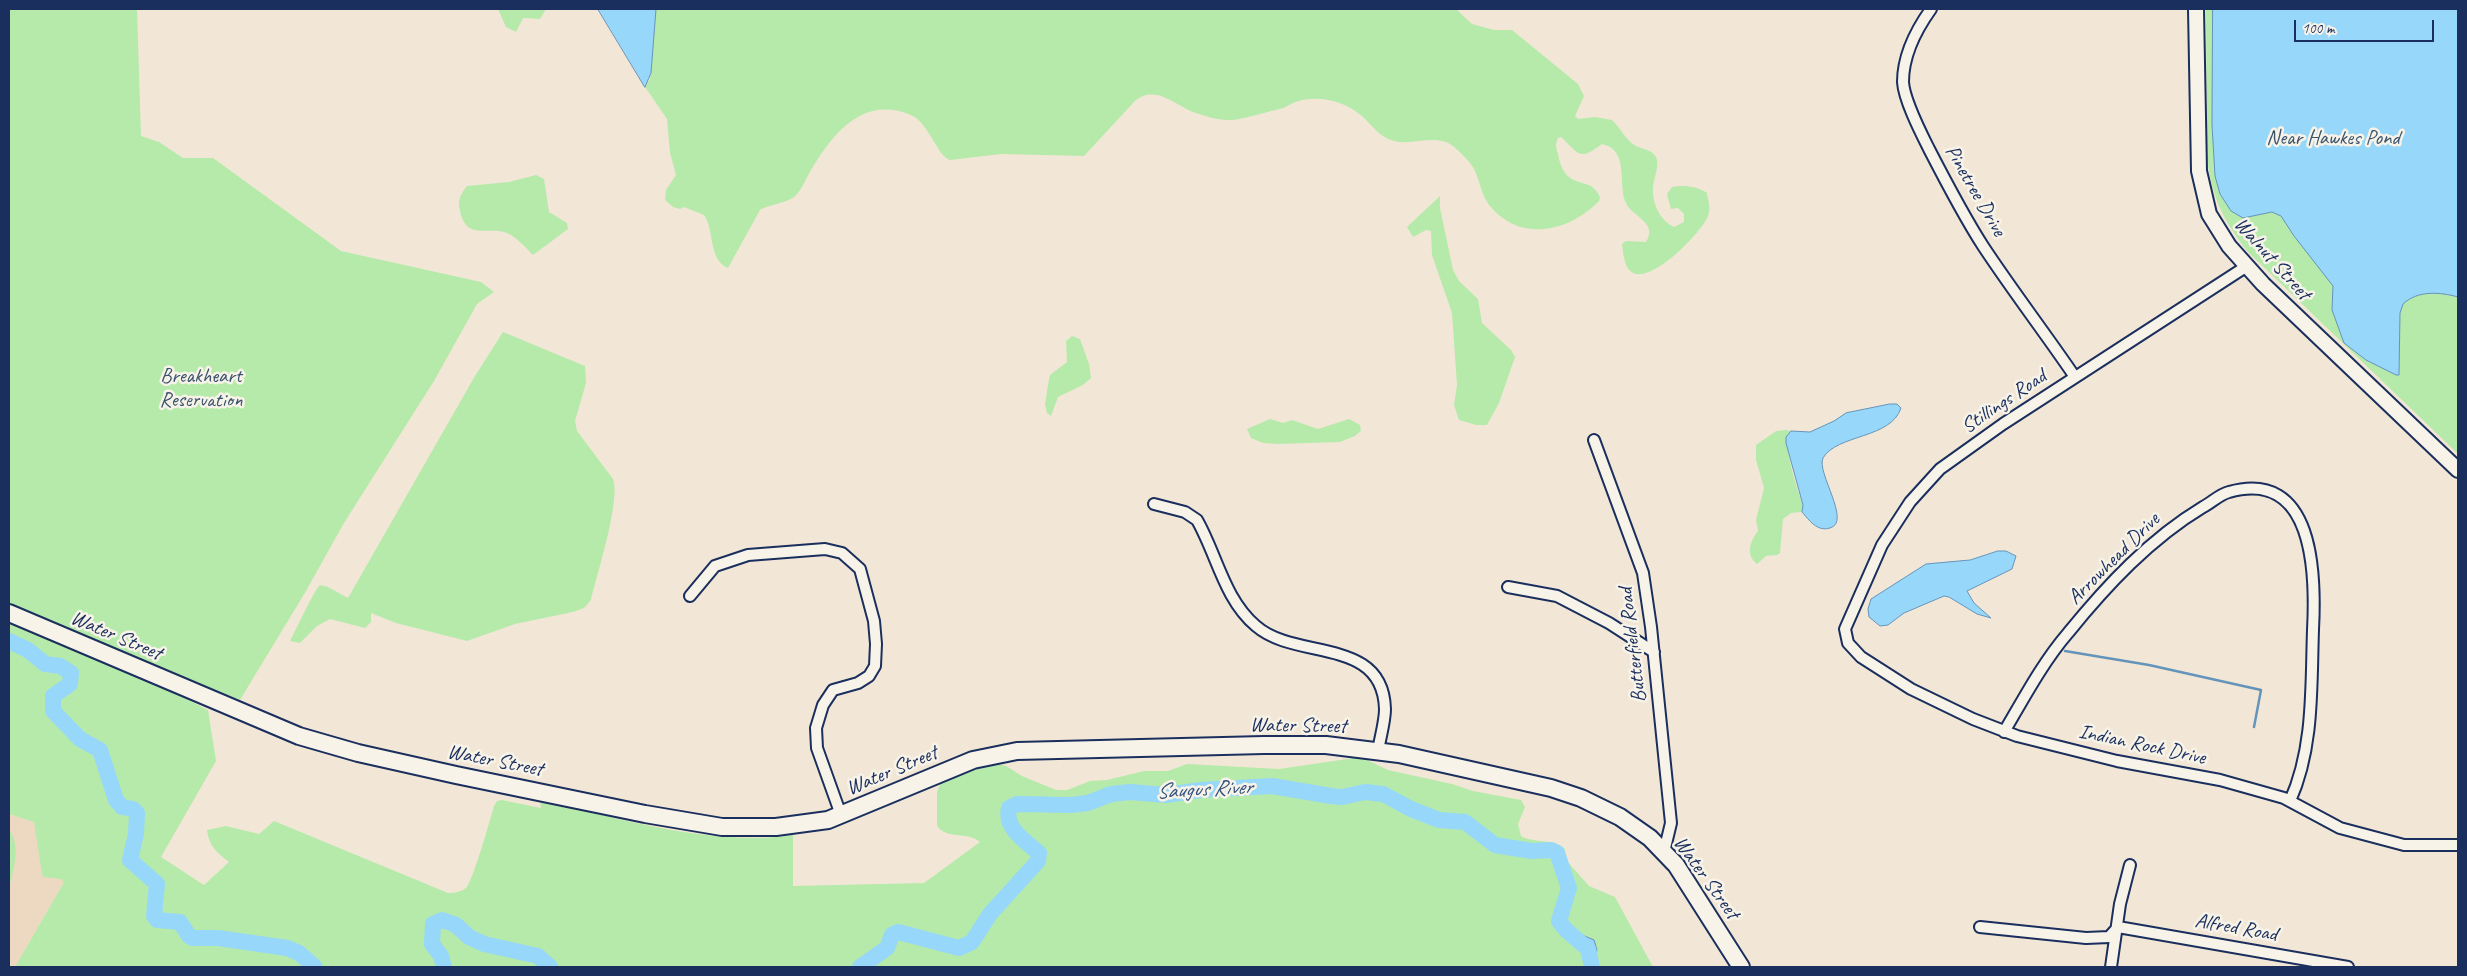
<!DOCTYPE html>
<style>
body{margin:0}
#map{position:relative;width:2467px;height:976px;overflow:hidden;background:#f2e7d6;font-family:Caveat,sans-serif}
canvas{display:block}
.frame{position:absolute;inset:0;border:10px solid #1b2f5e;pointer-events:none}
.scale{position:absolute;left:2294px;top:20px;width:140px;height:22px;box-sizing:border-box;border:2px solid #1b2f5e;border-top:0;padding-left:6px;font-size:15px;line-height:18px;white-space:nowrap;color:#1b2f5e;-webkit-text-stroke:4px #f7f3e8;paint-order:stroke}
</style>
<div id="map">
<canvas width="2467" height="976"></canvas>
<div class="frame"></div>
<div class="scale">100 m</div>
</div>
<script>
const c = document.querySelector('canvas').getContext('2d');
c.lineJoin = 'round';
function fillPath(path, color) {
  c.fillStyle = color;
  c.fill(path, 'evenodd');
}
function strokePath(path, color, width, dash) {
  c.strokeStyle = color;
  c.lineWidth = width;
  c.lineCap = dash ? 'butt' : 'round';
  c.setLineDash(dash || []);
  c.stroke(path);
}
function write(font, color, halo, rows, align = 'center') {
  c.font = font + ' Caveat,sans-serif';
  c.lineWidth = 5;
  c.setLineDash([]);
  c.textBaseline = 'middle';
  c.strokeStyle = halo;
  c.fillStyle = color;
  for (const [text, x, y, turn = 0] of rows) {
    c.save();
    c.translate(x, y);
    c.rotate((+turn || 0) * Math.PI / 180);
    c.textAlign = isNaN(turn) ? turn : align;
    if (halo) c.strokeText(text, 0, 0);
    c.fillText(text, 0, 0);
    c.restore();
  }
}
fillPath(new Path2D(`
 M9,814l80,25 -74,128h-6z`), '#edd9c1');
fillPath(new Path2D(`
 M9,9h128l4,127 18,6 24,16h30l128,93 140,31 13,10 -17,12 -43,77 -90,142 -38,68 -66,109 -231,-96z
 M498,9h48l-6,10 -17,-1 -7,14 -10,-5z
 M656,9h800l16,15 22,6h18l66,54 6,12 -9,20 3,3 17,-2 17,3c9,8 14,21 24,26 6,3 17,4 20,11 3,7 0,14 -1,20 -6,19 2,42 19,50l10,-5v-8l-6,-6 -7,1 -4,-15 5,-7c12,-2 25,-1 35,6 1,7 4,15 1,23 -6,16 -61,74 -79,54 -5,-6 -6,-18 -7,-26l4,-3 20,1c13,-20 -16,-26 -21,-41 -7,-20 4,-51 -23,-57 -23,17 -22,11 -41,-7l-3,1c-3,6 -2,10 0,16 7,40 32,19 42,43l-1,4c-30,31 -79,42 -109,5 -8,-9 -10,-24 -15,-35 -4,-9 -15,-19 -22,-25 -17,-13 -40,0 -59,-5 -15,-4 -22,-16 -32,-25 -21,-18 -55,-24 -78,-8 -15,3 -44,13 -57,12 -10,0 -22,-4 -31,-7 -19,-6 -40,-30 -61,-12l-51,55 -83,-2 -51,6c-13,-4 -21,-37 -39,-45 -49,-20 -78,19 -100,55 -5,8 -9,20 -16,26 -5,6 -27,9 -35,14l-32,58c-20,-8 -13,-37 -24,-53l-20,-8 -4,2 -7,-2 -8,-7 1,-10 10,-15 -6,-22 -3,-34 -22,-32 5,-8z
 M2206,9h252v445l-210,-202c-25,-32 -35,-52 -41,-92z
 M536,175l8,4 5,33 18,11 1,6 -35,26c-7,-7 -16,-17 -24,-21 -19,-10 -42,9 -49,-23 -3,-10 1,-18 7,-25l42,-4z
 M1440,196v12l13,62 6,11 19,18 4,24 29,27 4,7 -16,46 -12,22h-11l-17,-5 -5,-15 3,-20 -5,-72 -20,-58 -1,-24 -5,-1 -13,7 -6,-10z
 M503,332l82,34 1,17 -11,38 2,10 36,48c8,21 -16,95 -22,121l-7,8 -11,4 -58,12 -48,17 -71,-18 -25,-10v9l-6,6 -35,-9 -13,7 -17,17 -10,-2c5,-9 25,-53 30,-56l8,2 20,11 127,-222z
 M1072,336l8,3 9,25 2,14 -8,7 -25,12 -7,19 -4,-3 -2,-9 4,-25 1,-4 17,-13 -1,-21z
 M1270,419l13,4 9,-3 26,9 31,-10 11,6 1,6 -6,5 -15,6 -63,2 -14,-1 -12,-5 -4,-9z
 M1786,430l5,1c-9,15 6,58 12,74l-1,7 -11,1 -8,6 -3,34 -3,2 -11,1 -9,8c-12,-10 -7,-22 1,-33l-2,-11 8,-32 -8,-28v-15l20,-14z
 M9,620l142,61 57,29 8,51 -55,96 43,28 25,-23c-13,-10 -20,-16 -22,-32l19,-4 33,8 15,-13 174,72c6,0 13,-1 18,-5 7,-7 24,-68 28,-82l3,-5 5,-1 39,8 -1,-7c82,17 170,46 253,34v51l131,-3 56,-41c-12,-11 -33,-2 -43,-16v-34l4,-10 53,-19 12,3 16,10 34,14h11l23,-9 17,-1 37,-9h24l19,-7 92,5 75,-11 13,2 21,10 64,14 21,7 48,9 4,7 -7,17 3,12c14,8 33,2 44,13l1,11 23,26 26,11 38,70h-1638l49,-85 -3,-3 -18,-2 -1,-3 -8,-52 -25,-8z
 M9,829c12,18 5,39 0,59z`), '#b6eaab');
const water = new Path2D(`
 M598,9h58l-5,64 -6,14z
 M2213,9h245v288c-18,-5 -40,-7 -55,7l-3,9 -1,62h-3l-30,-15 -22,-17 -12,-33 1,-24 -39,-50 -13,-20 -9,-4 -29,6 -12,-7 -11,-17 -5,-18 -3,-51z
 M1890,404h7l4,4c-10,31 -64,26 -78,50 -7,14 29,64 7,70 -13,4 -21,-8 -28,-16l1,-7 -17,-62v-6l5,-6 19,1 24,-11 12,-8z
 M1998,551h8l10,5 -4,13 -45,22 7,12 17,15 -14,-4 -28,-17 -5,-1 -40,17 -16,12 -8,1 -11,-9 -1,-8 3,-10 55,-35 44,-4z
 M1559,921l16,11 19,8 3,10 -5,16c-8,-17 -31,-27 -33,-45z`);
fillPath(water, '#97d7f9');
strokePath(water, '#6594bb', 1);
strokePath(new Path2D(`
 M2065,651l84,14 112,25 -7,37`), '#6594bb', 2.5);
strokePath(new Path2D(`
 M9,641l19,9 17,14 15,2 11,7 -1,11 -17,12v15l27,28 20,11 16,50 6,7 11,2 4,4 -1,21 -6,26 27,24 -3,32 3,4 23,2 9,14 4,2h25l69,10 12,5 16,14
 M444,967l-3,-11 -9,-12 1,-20 9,-4 14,5 13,12 15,7 54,12 12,11
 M860,967l27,-19 5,-13 6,-3 61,16 13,-6 18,-28 48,-53 1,-8c-14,-12 -35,-25 -30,-45l8,-4 54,1 17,-2 23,-9 19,-2 36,3 35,-5 71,-4 59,10 11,1 23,-5 18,2 28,15 28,11 26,2 30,23 37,6 19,-1 6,3 12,35 -10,33 7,9 22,19 4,18`), '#97d7f9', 16);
const minor = new Path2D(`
 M1931,9c-15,21 -28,46 -28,73 1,18 18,51 26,67 17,33 34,66 54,97 29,44 62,87 92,131
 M2247,266l-244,158 -63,45 -30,33 -28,43 -37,84 3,14 13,14 50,32 62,30 44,17 100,25 103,19 64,18 56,30 64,17h54
 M1594,440l49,133 8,54 20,196 -7,29
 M1154,504l31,8 12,8c20,35 27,79 59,106 40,35 127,10 129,83 0,13 -5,29 -7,42
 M1508,587l49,9 52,27 45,29
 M690,596l25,-30 33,-11 77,-6 17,4 18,16 14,52 2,23 -1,22 -6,10 -11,7 -25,7 -10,15 -7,23 1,20 24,67
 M2004,732c20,-34 39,-70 64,-99 39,-48 82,-94 135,-126 8,-4 17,-13 26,-15 85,-24 87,81 84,138 -2,57 1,118 -23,171
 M1980,927l106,11 23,-1 9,-10 230,40
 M2111,967l9,-63 10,-39`);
const secondary = new Path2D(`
 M2196,9l3,162 10,43 20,32 34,38 195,186`);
const primary = new Path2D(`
 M9,613l290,123 59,17 98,22 189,39 77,13h54l52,-7 145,-60 44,-9 247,-6h62l73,9 152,34 30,10 39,19 30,21 26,27 65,102`);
strokePath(minor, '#1b2f5e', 14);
strokePath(secondary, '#1b2f5e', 18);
strokePath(primary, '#1b2f5e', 20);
strokePath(minor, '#f7f3e8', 10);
strokePath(secondary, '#f7f3e8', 14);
strokePath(primary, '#f7f3e8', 16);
write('21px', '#3a546d', '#f7f3e8', [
 ["Near Hawkes Pond",2333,138],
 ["Breakheart",201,376],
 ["Reservation",201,400]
]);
write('21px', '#1b2f5e', '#f7f3e8', [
 ["Pinetree Drive",1975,191,60],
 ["Walnut Street",2272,259,48],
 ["Stillings Road",2004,402,-34],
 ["Arrowhead Drive",2114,559,-45],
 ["Water Street",116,636,23],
 ["Butterfield Road",1633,645,-97],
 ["Water Street",1298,726,1],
 ["Indian Rock Drive",2142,745,12],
 ["Water Street",495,761,11],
 ["Water Street",892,771,-23],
 ["Water Street",1706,878,54],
 ["Alfred Road",2236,928,10]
]);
write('italic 22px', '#34517d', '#f7f3e8', [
 ["Saugus River",1204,790,-3]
]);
</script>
